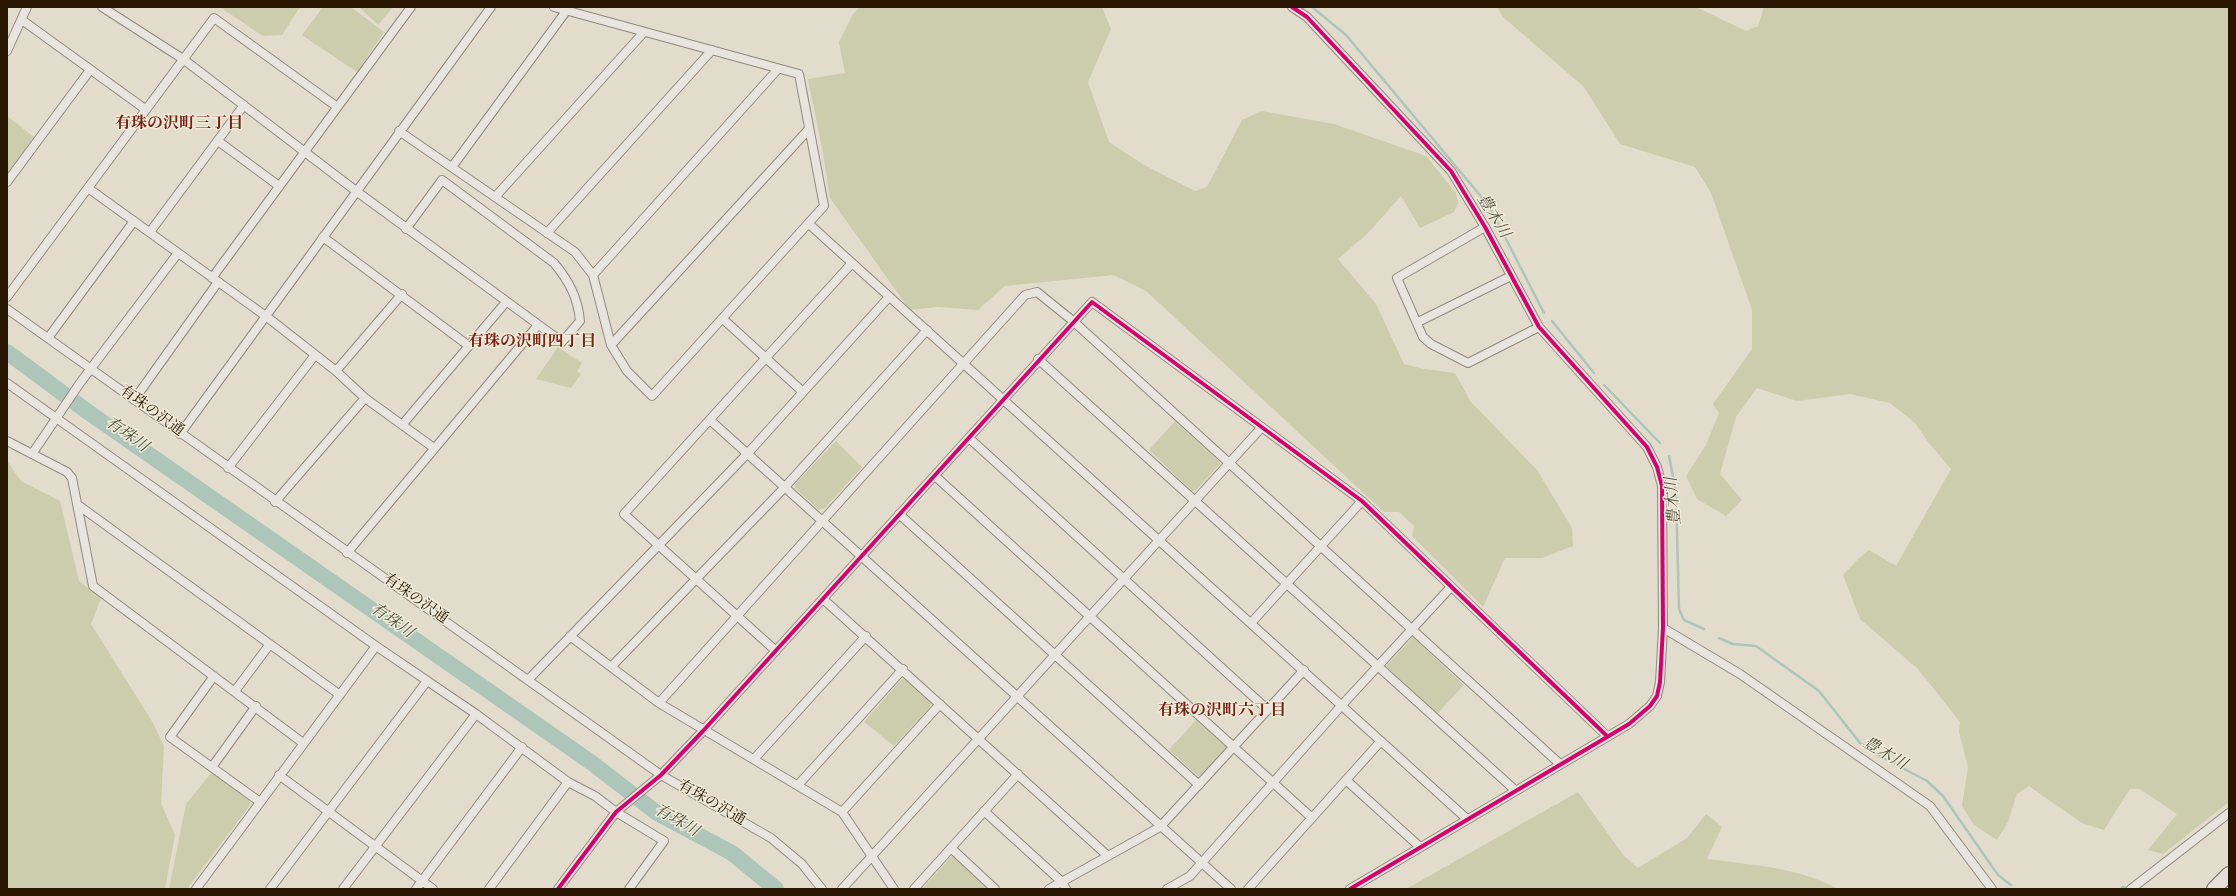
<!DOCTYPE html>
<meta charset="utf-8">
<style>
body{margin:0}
#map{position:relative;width:2236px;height:896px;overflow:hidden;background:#e2dccc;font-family:"Sorts Mill Goudy",serif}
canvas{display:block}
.frame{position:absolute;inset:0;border:8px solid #2a1702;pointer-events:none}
</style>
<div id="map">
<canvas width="2236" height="896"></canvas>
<div class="frame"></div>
</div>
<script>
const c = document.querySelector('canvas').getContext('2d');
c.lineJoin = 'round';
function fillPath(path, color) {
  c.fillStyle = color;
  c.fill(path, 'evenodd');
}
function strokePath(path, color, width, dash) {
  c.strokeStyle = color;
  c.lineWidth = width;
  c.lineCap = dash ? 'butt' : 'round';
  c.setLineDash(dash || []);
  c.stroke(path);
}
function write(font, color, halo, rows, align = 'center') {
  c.font = font + ' "Sorts Mill Goudy","Noto Serif JP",serif';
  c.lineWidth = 3;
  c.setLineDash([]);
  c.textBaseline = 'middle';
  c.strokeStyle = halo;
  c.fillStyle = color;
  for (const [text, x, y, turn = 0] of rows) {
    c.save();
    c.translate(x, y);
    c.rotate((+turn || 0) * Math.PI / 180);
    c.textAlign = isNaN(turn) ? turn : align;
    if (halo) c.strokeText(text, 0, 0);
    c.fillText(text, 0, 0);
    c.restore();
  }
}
fillPath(new Path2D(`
 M220,7h80l-18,28 -19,1z
 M323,7h28l33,25 -27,40 -55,-37z
 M359,7h34l-15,18z
 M860,7h242l9,22 -23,53 21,60 35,23 51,26 12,-4 35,-67 20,-9 72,13 92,32 30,37 2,10 -4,9 -34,16 -19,-32 -32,36 -31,27 38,45 28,60 20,5 31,4 16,29 66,68 35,58 1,18 -31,12h-37l-22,49 -71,-71 2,-10 -15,-14h-15l-238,-221 -32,-16 -109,11 -27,24 -40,-3 -28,3 -80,-112 -7,-45 -15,-74 37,-6 -6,-31 14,-28z
 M1497,7h199l50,24 12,-5 6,-19h465v795l-66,52 -15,-4 29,-36 -37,-25h-10l-26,41 -22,-7 -53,-37 -12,8 -9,28 -11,18 -23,-15 -12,-19 6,-39 -9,-35 1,-10 -42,-53 -58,-50 -17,-44 16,-17 10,-8 27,16 55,-97 -23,-27 -13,-19 -25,-20 -40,-9 -53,7 -40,-13 -21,29 -16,57 22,26 -16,16 -29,-17 -11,-23 20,-31 13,-32 -6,-9 39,-55v-39l-41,-117 -16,-26 -75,-23 -36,-57 -81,-70z
 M7,116l27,21 -27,37z
 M558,347l24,16 -5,8 4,3 -10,14 -35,-9z
 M1175,421l44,40 1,3 -24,26 -4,1 -43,-41z
 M836,441l26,26 -37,41 -6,2 -24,-22v-4z
 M7,461l14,20 39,20 19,80 22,17 -10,26 62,99 11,23 -3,57 14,32 -10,54h-158z
 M1413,637l51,48 -27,29 -51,-48z
 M905,679l26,23v4l-37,40 -30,-24 37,-42z
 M1196,720l30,26v4l-23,26h-5l-29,-26z
 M212,772l37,28 1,5 -63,84h-18l17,-85z
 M1578,792l46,64 14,12 49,-30 19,-24 16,13 -15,32c44,6 91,8 131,30h-432z
 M953,855l38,34h-69z`), '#cccdac');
strokePath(new Path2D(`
 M1312,7l34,28 143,171 55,107
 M1552,321l42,52
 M1604,385l56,58
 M1669,456l7,36 3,117 5,11 20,9
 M1719,638l14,6 23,2 63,45 41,52 18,12 49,26 16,15 55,79 13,10
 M2121,889l2,-2 7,1`), '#aec6ba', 2.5);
strokePath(new Path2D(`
 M7,352l81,60 504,351 65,50 75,40 44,36`), '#aec6ba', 16);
const street = new Path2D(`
 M102,7l81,52 173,132 206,151 18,-21c-2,-23 -11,-40 -26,-58l-112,-83 -36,49
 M1292,7l15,10 144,154 34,56 54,100 108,120 10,20 5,19 1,142 -3,54 -3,14 -7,10 -21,18 -279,165
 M22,20l123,89
 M7,51l20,-44
 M399,131l176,121 18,23 18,70 16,26 25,25 172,-190 -25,-132 -245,-67
 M218,141l61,45
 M452,167l115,-157
 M7,182l83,-112
 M88,188l179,129 69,54 29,27 69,50
 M496,196l148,-164
 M809,224l658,595
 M1485,227l-88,51 26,59 8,7 37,19 71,-36
 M150,232l94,-127
 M547,233l165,-183
 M323,237l146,109
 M593,275l185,-206
 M212,278l199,-271
 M7,297l207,-279 122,88
 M7,309l654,466 110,63 31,26 20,25
 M723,319l80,73
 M1418,322l93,-46
 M48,338l86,-117
 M611,345l198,-216
 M1038,359l477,431
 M336,371l66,-77
 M7,383l369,263 100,68 92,68 27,14 21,16 48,29 -35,48
 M134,400l84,-118
 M710,420l521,469
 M402,425l104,-123
 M180,434l311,-427
 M969,438l299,272
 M7,441l60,31 5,6 21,108 210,157
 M32,454l48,-71 98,-130
 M228,468l87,-113
 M935,476l377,342
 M275,502l90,-104
 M78,505l262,190
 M899,514l300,271
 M347,553l191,-228
 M823,599l285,257
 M1251,623l111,-122
 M1663,628l77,46 190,132 62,83
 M570,636l89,67 183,109 52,77
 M776,651l-152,-137 228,-251
 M612,666l173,-179 142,-157
 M214,676l-44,61 90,65
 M528,680l220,-227 141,-156
 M235,691l35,-47
 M659,703l366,-408 12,-3 36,29 487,443
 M754,759l112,-123
 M212,767l44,-61
 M279,775l154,114
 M1346,780l74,67
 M798,785l105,-116
 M984,811l78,71 4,7
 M842,812l98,-108
 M951,848l44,41
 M196,889l180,-243
 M270,889l157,-208
 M343,889l133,-175
 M416,889l106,-142
 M489,889l79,-107
 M558,889l58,-77 45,-37 42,-44 389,-429 270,199 245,235
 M842,889l420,-462
 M914,889l104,-115
 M1049,889l111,-62 144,-157
 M1167,889l23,-13 152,-171 108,-117
 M1248,889l133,-148
 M2131,889l98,-76`);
const highway = new Path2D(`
 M2214,889l15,-15`);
strokePath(street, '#908a7e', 10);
strokePath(highway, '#766f64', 16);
strokePath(street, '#e8e5de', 8);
strokePath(highway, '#e5e1d8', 14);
strokePath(new Path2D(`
 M1292,7l15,10 144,154 34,56 54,100 108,120 10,20 5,19 1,142 -3,54 -3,14 -7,10 -21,18 -279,165
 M558,889l58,-77 45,-37 42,-44 389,-429 270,199 245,235`), '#d6006c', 4);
write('15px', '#2a1702', '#f1ebd9', [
 ["有珠の沢通",151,412,36],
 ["有珠の沢通",415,600,35],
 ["有珠の沢通",711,804,30]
]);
write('bold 16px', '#7a1f14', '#f1ebd9', [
 ["有珠の沢町三丁目",179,125],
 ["有珠の沢町四丁目",532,343],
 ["有珠の沢町六丁目",1222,712]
]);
write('italic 16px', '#505140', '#f1ebd9', [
 ["豊木川",1492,217,58],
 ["有珠川",126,436,35],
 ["豊木川",1675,501,-95],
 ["有珠川",391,622,35],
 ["豊木川",1884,755,31],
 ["有珠川",676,822,30]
]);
</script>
